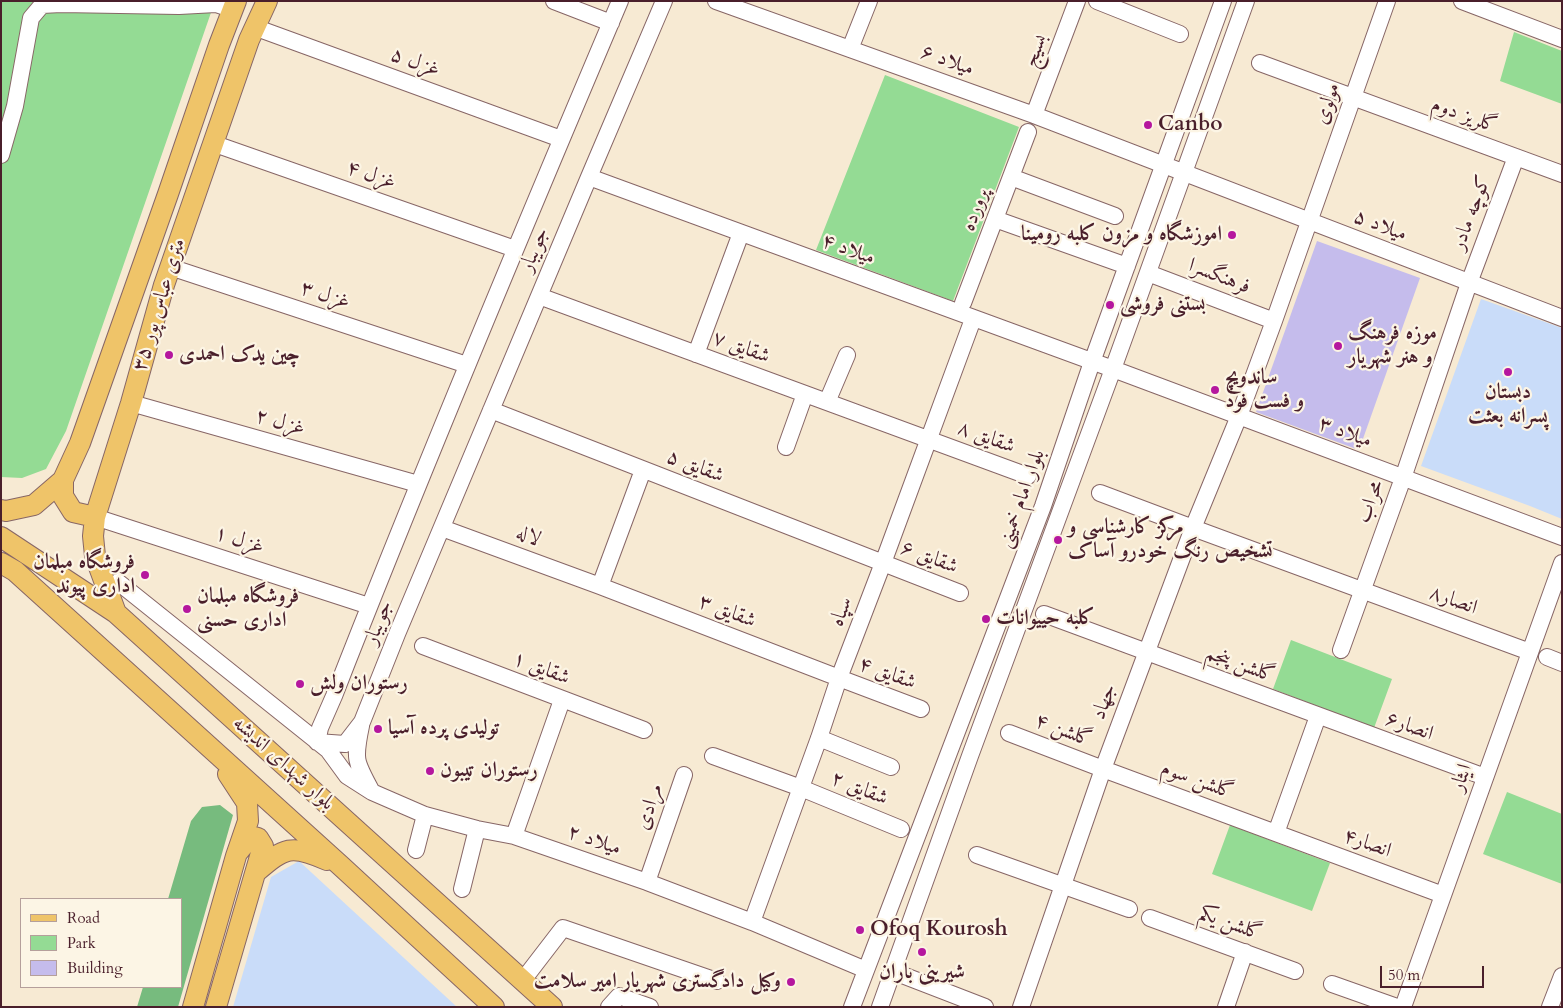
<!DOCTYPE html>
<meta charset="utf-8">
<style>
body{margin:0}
#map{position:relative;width:1563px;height:1008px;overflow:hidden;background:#f7ead3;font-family:Cardo,serif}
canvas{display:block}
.frame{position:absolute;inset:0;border:2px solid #4a1f2b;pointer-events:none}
.legend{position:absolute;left:20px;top:898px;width:162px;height:90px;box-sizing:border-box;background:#fcf5e5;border:1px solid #b59f9b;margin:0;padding:6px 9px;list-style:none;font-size:15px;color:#4a1f2b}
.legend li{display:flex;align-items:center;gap:10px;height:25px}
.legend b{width:25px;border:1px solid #b59f9b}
.scale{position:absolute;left:1380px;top:966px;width:104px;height:22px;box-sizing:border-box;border:2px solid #4a1f2b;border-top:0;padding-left:6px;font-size:15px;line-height:18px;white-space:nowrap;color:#4a1f2b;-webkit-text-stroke:4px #fcf5e5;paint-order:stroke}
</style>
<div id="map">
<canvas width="1563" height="1008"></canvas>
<div class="frame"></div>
<ul class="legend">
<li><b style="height:6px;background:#efc469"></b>Road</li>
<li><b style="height:14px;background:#94db94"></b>Park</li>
<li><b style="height:14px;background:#c5bcec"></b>Building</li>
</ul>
<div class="scale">50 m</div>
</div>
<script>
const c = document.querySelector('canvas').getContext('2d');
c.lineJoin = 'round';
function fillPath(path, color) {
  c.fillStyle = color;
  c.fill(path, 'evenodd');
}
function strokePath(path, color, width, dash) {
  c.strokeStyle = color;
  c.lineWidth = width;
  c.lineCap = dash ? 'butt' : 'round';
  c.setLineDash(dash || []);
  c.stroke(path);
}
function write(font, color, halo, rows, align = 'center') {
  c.font = font + ' Cardo,Amiri,serif';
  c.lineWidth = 4.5;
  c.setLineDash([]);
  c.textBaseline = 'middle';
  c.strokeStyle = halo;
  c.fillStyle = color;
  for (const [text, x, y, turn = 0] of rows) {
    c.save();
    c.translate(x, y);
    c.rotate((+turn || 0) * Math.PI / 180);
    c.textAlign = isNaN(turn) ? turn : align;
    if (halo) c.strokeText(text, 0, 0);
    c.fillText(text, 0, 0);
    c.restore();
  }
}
fillPath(new Path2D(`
 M1481,299l81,29v191l-32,-13 -109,-40z
 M299,861l158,146h-224l38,-130z`), '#c9dcf9');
fillPath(new Path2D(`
 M1,1h214l-149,430 -20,38 -24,9 -21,-1z
 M1514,32l48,19v53l-62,-23z
 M885,75l134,52 -66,174 -137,-51z
 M1291,640l101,39 -18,49 -101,-39z
 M1507,792l55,22v70l-79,-30z
 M1230,825l100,38 -18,48 -100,-37z`), '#94db94');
fillPath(new Path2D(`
 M220,805l13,10 -55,192h-41l6,-20h38v-88h-13l23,-78 11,-14z`), '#77bb7e');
fillPath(new Path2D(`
 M1317,241l103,37 -61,172 -103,-38z`), '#c5bcec');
const minor = new Path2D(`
 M554,1l57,22
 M620,1c-98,231 -195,462 -286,695l-14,32 -3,14 28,2 17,-22 35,-88 192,-457 75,-176
 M716,1l318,114 528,203
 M1097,1l83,33
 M1462,1l100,38
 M254,27l307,112
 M850,49l19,-48
 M1260,63l302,111
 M1034,115l43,-114
 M212,143l303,106
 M1,155l14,-49 16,-88 11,-13 19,-1 118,2 37,-2 9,3 7,5
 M589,177l524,192 449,168
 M1011,177l104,39
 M995,219l132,47
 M170,267l297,98
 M1148,273l126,48
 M539,296l489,180
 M963,303l65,-171
 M696,354l45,-121
 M827,402l20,-47
 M131,403l287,81
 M491,410l469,183
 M786,447l19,-53
 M1100,493l93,35 337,124
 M95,517l274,89
 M442,528l158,58 239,92 82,31
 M118,582l210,168 19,26 25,16 53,23 52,14 37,7 133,46 105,40 114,48
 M600,586l43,-116
 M1044,614l441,163
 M423,646l221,84
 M1341,650l62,-172 66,-195 47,-126
 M1547,657l15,6
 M361,726c-7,33 -6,35 10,64
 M1009,733l94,36 340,126
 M819,738l72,29
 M713,756l88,32 100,41
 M1276,833l42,-117
 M514,836l48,-136
 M416,850l9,-35
 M977,855l152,54
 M647,882l37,-107
 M462,889l15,-60
 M1150,918l145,53
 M752,922l67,-184 20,-60 44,-115 90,-244
 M892,971l93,36
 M523,980l40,-52 154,53
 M1332,984l65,23
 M609,1007l10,-11 31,11
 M852,1007l191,-501 49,-144 131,-361
 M880,1007l90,-251 143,-387 133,-368
 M1021,1007l82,-238 90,-241 46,-112 35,-95 113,-320
 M1226,1007l19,-55
 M1403,1007l159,-444
 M1550,1007l12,-31`);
const major = new Path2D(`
 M1,510l5,1 28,-6 29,-25
 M95,517l-22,-5 -10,-16v-16l17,-37 88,-249 51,-149 17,-44
 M1,537l115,76 436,394
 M1,563l14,8 326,295 153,141
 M116,613l-21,-57 -2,-20 2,-19 36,-114 33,-118 85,-245 18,-39
 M256,872c29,-25 35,-28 71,-12
 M193,1007l43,-151 12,-35 -1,-18 -19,-29
 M216,1007l47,-161 -5,-8 -7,-2 -13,16`);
strokePath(minor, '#876666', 18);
strokePath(major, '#876666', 22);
strokePath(minor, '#fff', 16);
strokePath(major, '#efc469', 20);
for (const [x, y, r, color] of [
 [1148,125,5,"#b5179e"],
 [1232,235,5,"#b5179e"],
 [1110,305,5,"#b5179e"],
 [1338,346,5,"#b5179e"],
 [169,355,5,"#b5179e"],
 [1508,372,5,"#b5179e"],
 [1215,390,5,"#b5179e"],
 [1058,540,5,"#b5179e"],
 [145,575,5,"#b5179e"],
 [187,609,5,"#b5179e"],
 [986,619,5,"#b5179e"],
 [300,684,5,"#b5179e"],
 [378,729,5,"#b5179e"],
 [430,771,5,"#b5179e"],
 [860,930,5,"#b5179e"],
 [922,952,5,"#b5179e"],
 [791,982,5,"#b5179e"]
]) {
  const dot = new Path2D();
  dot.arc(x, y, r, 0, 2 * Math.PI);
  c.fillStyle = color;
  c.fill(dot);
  strokePath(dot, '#fcf5e5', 2);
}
write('21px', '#4a1f2b', '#fcf5e5', [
 ["بسیج",1036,51,-69],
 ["میلاد ۶",947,61,20],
 ["غزل ۵",415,63,20],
 ["مولوی",1328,104,-71],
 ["گلریز دوم",1464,116,20],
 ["غزل ۴",371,176,19],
 ["پرورده",976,210,-69],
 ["کوچه مادر",1472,213,-69],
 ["میلاد ۵",1380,226,21],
 ["جویبار",535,250,-67],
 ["میلاد ۴",848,250,20],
 ["فرهنگسرا",1219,277,21],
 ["غزل ۳",325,296,18],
 ["۳۵ متری عباس پور",160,305,-73],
 ["شقایق ۷",741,348,20],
 ["غزل ۲",280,423,16],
 ["میلاد ۳",1345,433,20],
 ["شقایق ۸",986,438,20],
 ["شقایق ۵",695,467,21],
 ["بلوار امام خمینی",1022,499,-70],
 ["محراب",1371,502,-70],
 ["لاله",528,537,20],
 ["غزل ۱",239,541,18],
 ["شقایق ۶",929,558,21],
 ["انصار۸",1453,601,20],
 ["شقایق ۳",727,612,21],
 ["سپاه",842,612,-69],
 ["جویبار",379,623,-68],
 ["گلشن پنجم",1240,665,20],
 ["شقایق ۱",541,669,21],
 ["شقایق ۴",887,674,20],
 ["جهاد",1105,702,-69],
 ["انصار۶",1409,727,20],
 ["گلشن ۴",1063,731,21],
 ["بلوار شهدای اندیشه",283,764,42],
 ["ایثار",1462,778,-70],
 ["گلشن سوم",1197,781,20],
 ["شقایق ۲",859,789,22],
 ["مرادی",650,807,-71],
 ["میلاد ۲",594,841,19],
 ["انصار۴",1367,844,20],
 ["گلشن یکم",1230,924,20]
]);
write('bold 21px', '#4a1f2b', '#fcf5e5', [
 ["Canbo",1158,125],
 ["اموزشگاه و مزون کلبه رومینا",1222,235,"right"],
 ["بستنی فروشی",1120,305],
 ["موزه فرهنگ",1348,334],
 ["و هنر شهریار",1348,358],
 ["چین یدک احمدی",179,355],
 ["ساندویچ",1225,378],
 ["و فست فود",1225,402],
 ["دبستان",1508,393,"center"],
 ["پسرانه بعثت",1508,417,"center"],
 ["مرکز کارشناسی و",1068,528],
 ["تشخیص رنگ خودرو آساک",1068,552],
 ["فروشگاه مبلمان",135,563,"right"],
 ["اداری پیوند",135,587,"right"],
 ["فروشگاه مبلمان",197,597],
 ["اداری حسنی",197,621],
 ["کلبه حییوانات",996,619],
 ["رستوران ولش",310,684],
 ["تولیدی پرده آسیا",388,729],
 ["رستوران تیبون",440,771],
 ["Ofoq Kourosh",870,930],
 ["شیرینی باران",922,973,"center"],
 ["وکیل دادگستری شهریار امیر سلامت",781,982,"right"]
], 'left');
</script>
